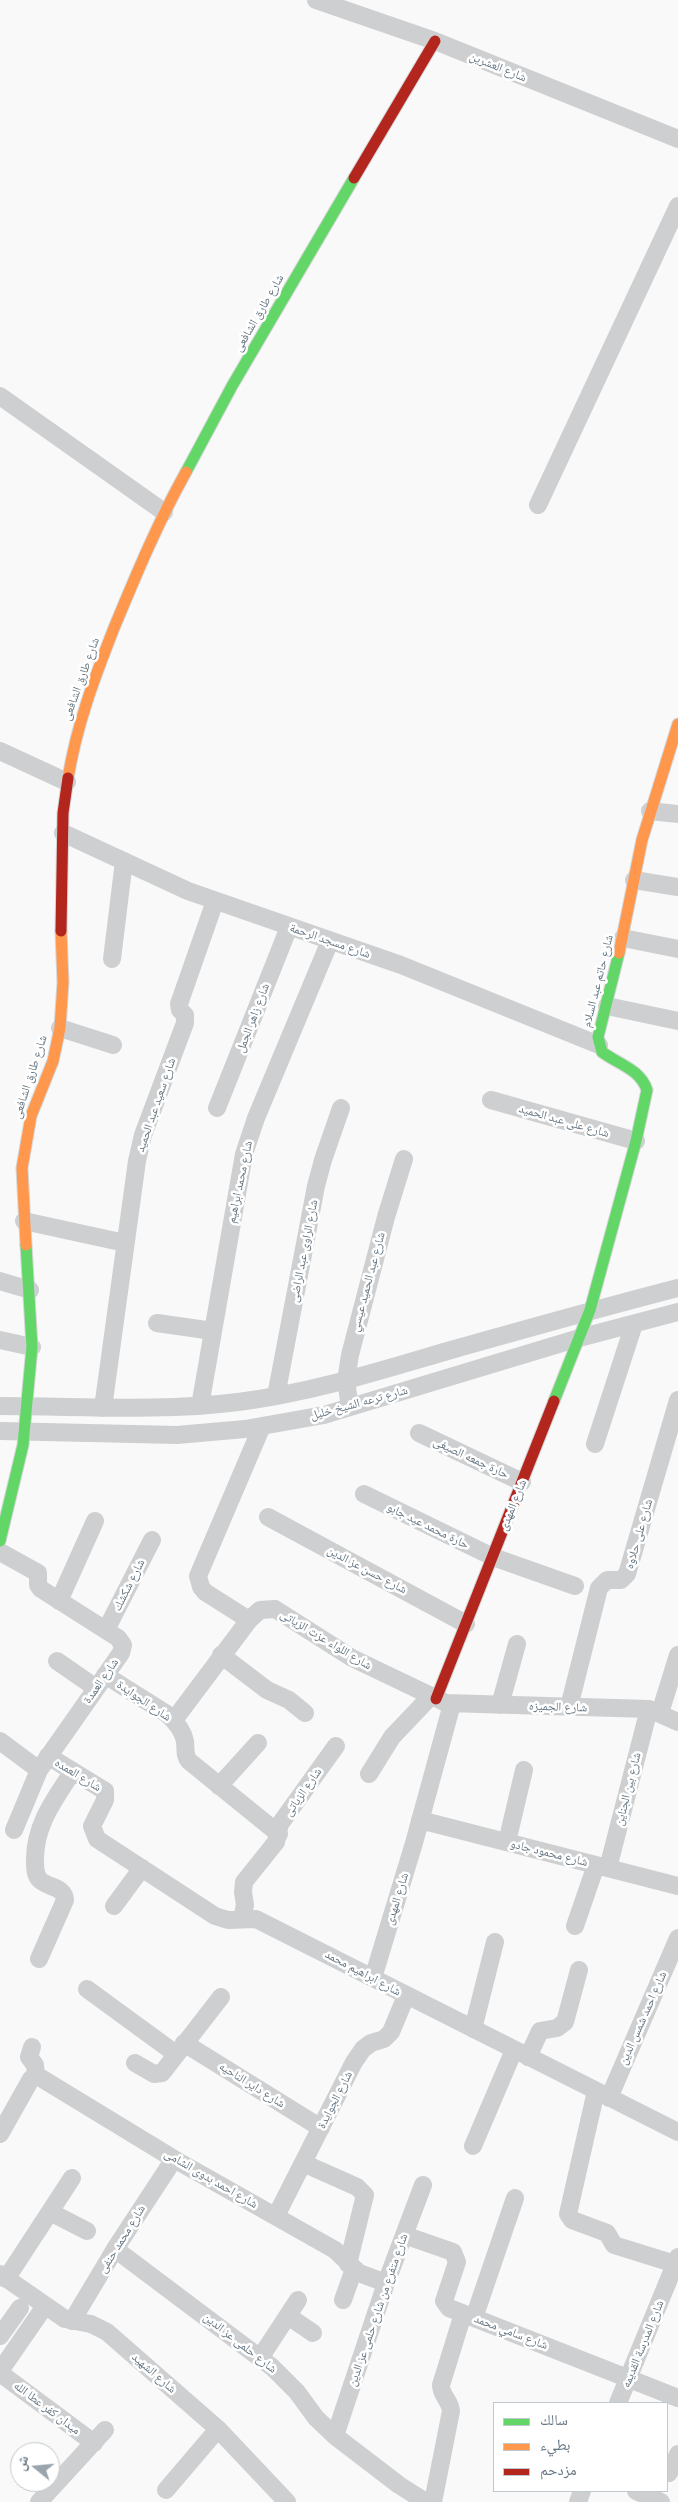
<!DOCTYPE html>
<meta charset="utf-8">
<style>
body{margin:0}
#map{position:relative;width:678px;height:2502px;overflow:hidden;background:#f9f9f9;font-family:Mulish,"Noto Naskh Arabic",sans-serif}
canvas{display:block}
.legend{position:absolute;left:493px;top:2402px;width:175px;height:90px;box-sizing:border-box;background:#fff;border:1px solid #c1c8cd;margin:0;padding:6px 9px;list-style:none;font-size:15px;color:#657683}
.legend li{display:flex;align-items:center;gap:10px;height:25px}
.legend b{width:25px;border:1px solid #c1c8cd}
.north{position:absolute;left:10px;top:2442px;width:50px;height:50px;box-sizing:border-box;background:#fff;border:1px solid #c1c8cd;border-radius:50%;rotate:287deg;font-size:14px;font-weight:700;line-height:20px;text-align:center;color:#657683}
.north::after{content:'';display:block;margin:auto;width:18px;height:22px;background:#99a4ac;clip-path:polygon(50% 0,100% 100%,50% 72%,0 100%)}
</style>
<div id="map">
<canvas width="678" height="2502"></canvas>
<ul class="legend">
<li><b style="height:6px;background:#63d668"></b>سالك</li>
<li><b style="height:6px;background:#ff974d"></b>بطيء</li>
<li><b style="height:6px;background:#b3261e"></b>مزدحم</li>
</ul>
<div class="north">ش</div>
</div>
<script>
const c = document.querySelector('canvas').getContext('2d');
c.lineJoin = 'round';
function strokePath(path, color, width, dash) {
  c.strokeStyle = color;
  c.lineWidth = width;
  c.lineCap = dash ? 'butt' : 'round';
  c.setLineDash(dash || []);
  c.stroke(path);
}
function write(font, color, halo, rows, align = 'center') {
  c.font = font + ' Mulish,"Noto Naskh Arabic",sans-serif';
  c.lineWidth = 5;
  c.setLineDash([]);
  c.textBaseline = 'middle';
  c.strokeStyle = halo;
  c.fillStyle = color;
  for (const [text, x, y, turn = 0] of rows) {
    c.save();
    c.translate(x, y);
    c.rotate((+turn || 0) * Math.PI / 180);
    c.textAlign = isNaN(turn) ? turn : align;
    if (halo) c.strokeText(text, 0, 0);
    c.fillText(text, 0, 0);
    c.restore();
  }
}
const fast = new Path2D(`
 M186,472l46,-86 122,-208
 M554,1401l36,-91 46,-169 11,-51c-7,-21 -29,-26 -45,-38l-4,-15 21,-84
 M0,1541l23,-96 9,-98 -6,-102`);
const slow = new Path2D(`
 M68,778c9,-54 26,-99 46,-150 22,-53 44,-106 72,-156
 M619,953l23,-113 36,-116
 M26,1245l-4,-77 9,-52 22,-55 7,-33 3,-46 -2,-51`);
const jam = new Path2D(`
 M354,178l81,-137
 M61,931l2,-118 5,-35
 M436,1699l118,-298`);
strokePath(fast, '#d5d6d7', 13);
strokePath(slow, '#d5d6d7', 13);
strokePath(jam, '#d5d6d7', 13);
strokePath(new Path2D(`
 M316,0l119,41 243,98
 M0,396l164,116
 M538,505l140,-299
 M0,751l67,31
 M650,811l28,3
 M63,833l125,58 213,74 198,80
 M634,880l44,7
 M623,938l55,11
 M112,959l12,-98
 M607,1006l71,15
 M60,1028l53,17
 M491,1100l145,41
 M217,1108l72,-181
 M24,1221l101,22
 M0,1281l30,9
 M157,1323l56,8
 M0,1340l32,7
 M276,1396l40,-210 7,-26 18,-52
 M0,1406c80,0 159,6 238,-4 71,-9 138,-30 206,-50 78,-22 156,-44 234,-64
 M200,1406l44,-252 12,-36 74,-177
 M350,1407l-4,-26 4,-26 36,-138 18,-58
 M103,1408l34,-247 6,-26 42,-112v-8l-5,-5 -1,-6 36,-103
 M0,1431l177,4 68,-6 79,-14 255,-77 99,-26
 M419,1433l103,49
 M595,1444l39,-120
 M364,1494l129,63 82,29
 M268,1517l198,107
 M0,1552l38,21v12l3,4 77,49 5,7 -2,8 -82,117 -25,60
 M59,1601l36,-80
 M249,1620l-44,-28 -4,-5 -3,-11 64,-150
 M106,1630l46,-90
 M221,1655l46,35 22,10 16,13
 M57,1661l39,27
 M105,1675l62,39c8,7 16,17 18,27 1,8 -1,14 4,20l90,73
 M500,1705l17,-61
 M569,1707l30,-119 8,-8h14l6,-6 51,-174
 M660,1713l18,-58
 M174,1720l75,-100 11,-10 15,-1 77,49 94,45 203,6 29,13
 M0,1741l39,29
 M48,1756l57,35v9l-13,26 5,13 118,77 13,4 28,-1 422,213
 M369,1774l23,-37 38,-40
 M219,1786l39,-43
 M420,1820l258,66
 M507,1842l17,-72
 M608,1868l41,-159
 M114,1906l28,-38
 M242,1918l3,-13 -2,-13 1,-10 32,-40 4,-18 56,-78
 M575,1926l21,-61
 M39,1959l26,-59c-1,-14 -17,-12 -25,-20 -5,-5 -5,-12 -5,-18 -1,-36 19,-62 38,-91
 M373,1978l41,-135 38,-139
 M87,1989l89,65
 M473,2029l22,-87
 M184,2043l137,85
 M32,2047l-3,10 6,8 1,10
 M528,2057l12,-26 17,-3 8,-6 14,-52
 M135,2063l19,11 8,-1 59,-76
 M36,2075l138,84 161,91 24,23 27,10
 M596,2091l-28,123 4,6 35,13 7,12 64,20
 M609,2098l69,-160
 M0,2134l31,-55 5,-4
 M473,2146l41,-96
 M303,2163l54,24 8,8 -17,69
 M50,2212l37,19
 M276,2216l78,-154 9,-13 8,-6 13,-4 7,-7 15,-36
 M404,2235l49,17 4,10 -13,39 5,7 229,90
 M115,2249l157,118 25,25 19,26 19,18 64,49 27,17
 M0,2274l65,45 26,5 16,8 111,97 69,73
 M6,2279l66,-101
 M343,2300l11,-31
 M288,2316l25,17
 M474,2318l41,-120
 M72,2321l43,-72 59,-90
 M0,2336l20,-28
 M260,2358l38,-58
 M0,2371l45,-65
 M0,2373l94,70
 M618,2403l60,-146
 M335,2436l51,-153 37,-98
 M669,2473l9,-19
 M166,2490l52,-61
 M636,2491l25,11
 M39,2502l66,-72
 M433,2502l18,-91c-1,-11 -10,-15 -10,-26l22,-71
 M578,2502l4,-11`), '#cecfd0', 18);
strokePath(fast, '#63d668', 11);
strokePath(slow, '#ff974d', 11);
strokePath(jam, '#b3261e', 11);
write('12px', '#657683', '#fff', [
 ["شارع العشرين",498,67,22],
 ["شارع طارق الشافعى",259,313,-60],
 ["شارع طارق الشافعى",81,679,-70],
 ["شارع مسجد الرحمة",330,941,19],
 ["شارع حاتم عبد السلام",598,981,-76],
 ["شارع زاهر الجمل",253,1018,-69],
 ["شارع طارق الشافعى",30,1077,-72],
 ["شارع سعيد عبد الحميد",156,1105,-71],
 ["شارع على عبد الحميد",564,1121,16],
 ["شارع محمد ابراهيم",240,1182,-78],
 ["شارع الراوى عبد الراضى",304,1251,-79],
 ["شارع عبد الحميد عيسي",368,1282,-75],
 ["شارع ترعه الشيخ خليل",359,1403,-15],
 ["حارة جمعه الصيغى",471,1458,25],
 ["شارع المهدى",513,1505,-68],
 ["حارة محمد عيد جابو",428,1526,26],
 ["شارع على حلاوه",639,1534,-74],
 ["شارع حسن عز الدين",367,1570,28],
 ["شارع شكشك",129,1585,-63],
 ["شارع اللواء عزت الزياتى",326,1640,31],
 ["شارع العمدة",101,1681,-55],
 ["شارع الجوايدة",144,1701,34],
 ["شارع الجميزه",558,1707,2],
 ["شارع العمده",78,1775,31],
 ["شارع بين الجناين",628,1789,-76],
 ["شارع الزياتى",303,1792,-55],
 ["شارع محمود جادو",549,1853,14],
 ["شارع المهدى",397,1899,-73],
 ["شارع ابراهيم محمد",363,1973,28],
 ["شارع احمد شمس الدين",643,2018,-66],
 ["شارع داير الناحيه",252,2085,32],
 ["شارع الجوايدة",335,2100,-63],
 ["شارع احمد بدوى الشامى",211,2179,30],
 ["شارع محمد حنفى",122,2239,-58],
 ["شارع متفرع من شارع حلمى عز الدين",378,2310,-71],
 ["شارع سامي محمد",511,2332,21],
 ["شارع حلمى عز الدين",240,2343,38],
 ["شارع المدرسة القديمه",643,2344,-68],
 ["شارع الشهيد",154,2373,41],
 ["ميدان كفر عطا الله",47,2408,37]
]);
</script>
